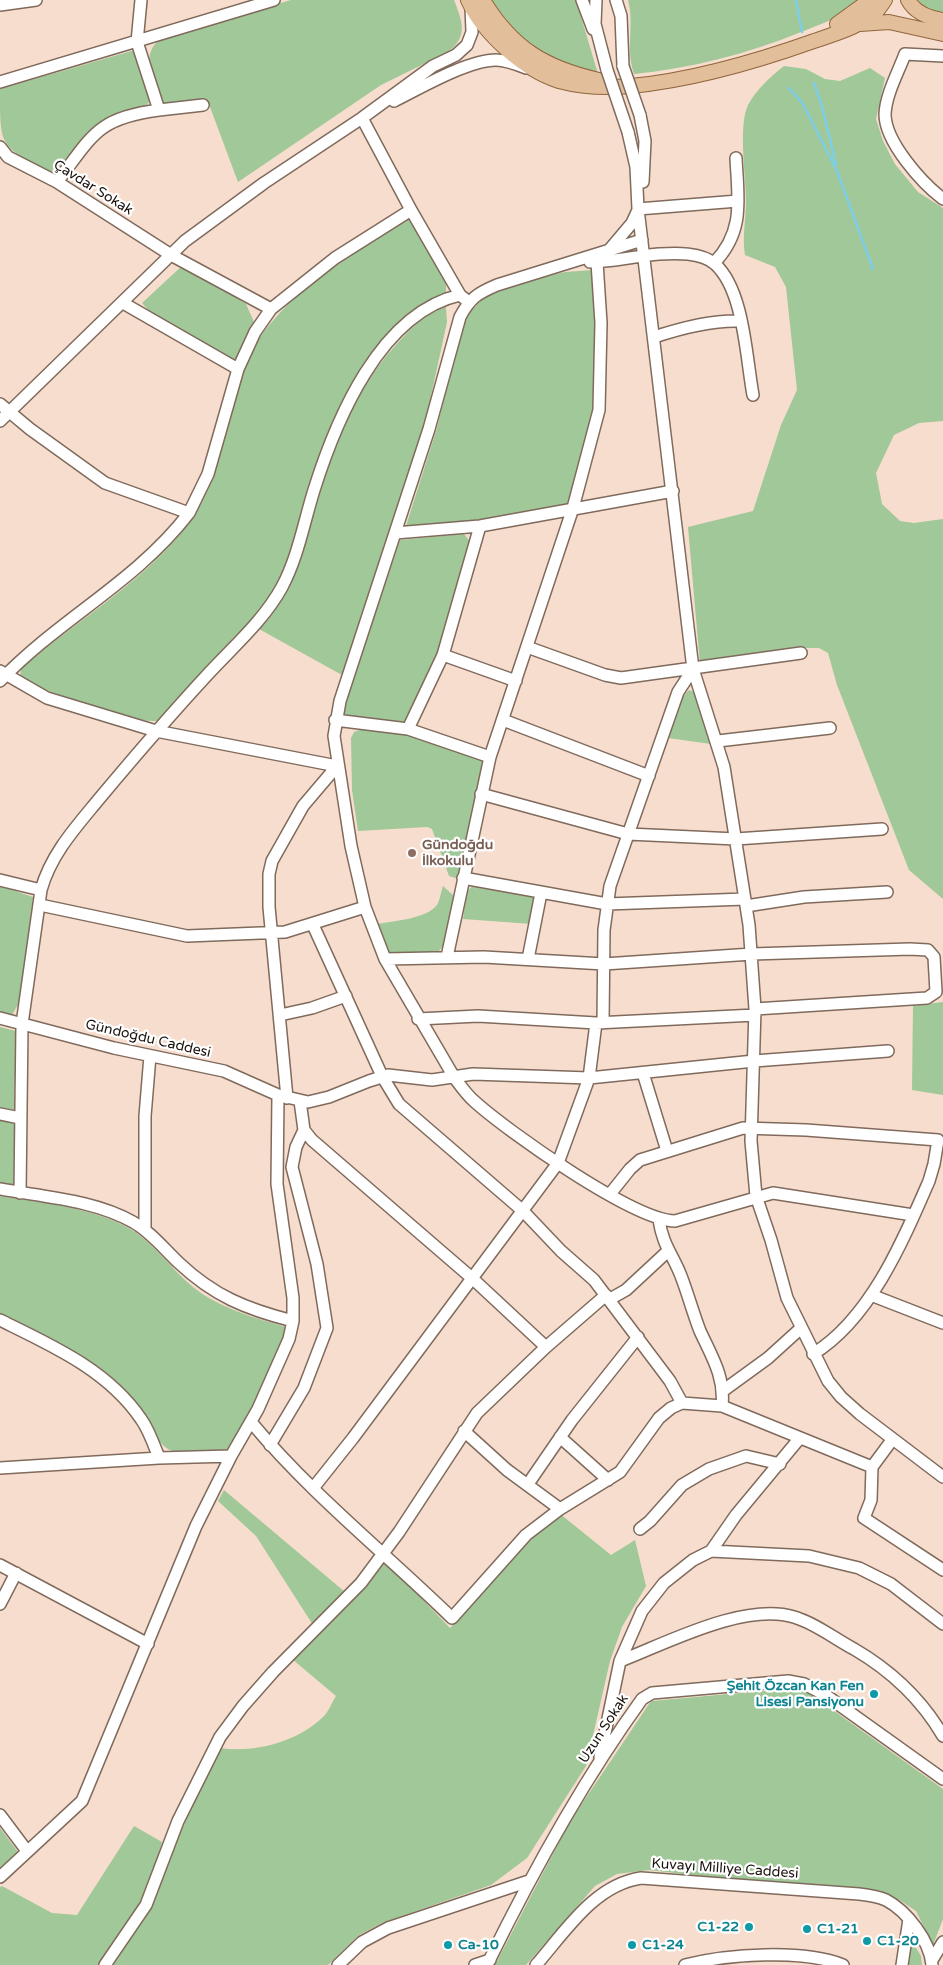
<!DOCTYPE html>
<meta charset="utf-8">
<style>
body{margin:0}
canvas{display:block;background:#f6ddcd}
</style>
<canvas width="943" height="1965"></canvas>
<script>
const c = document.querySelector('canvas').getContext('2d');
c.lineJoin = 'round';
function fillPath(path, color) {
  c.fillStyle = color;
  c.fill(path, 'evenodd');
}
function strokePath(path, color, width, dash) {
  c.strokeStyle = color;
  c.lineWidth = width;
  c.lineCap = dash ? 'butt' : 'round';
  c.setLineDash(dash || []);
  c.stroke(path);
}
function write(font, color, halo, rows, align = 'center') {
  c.font = font + ' "Varela Round",sans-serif';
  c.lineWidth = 4.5;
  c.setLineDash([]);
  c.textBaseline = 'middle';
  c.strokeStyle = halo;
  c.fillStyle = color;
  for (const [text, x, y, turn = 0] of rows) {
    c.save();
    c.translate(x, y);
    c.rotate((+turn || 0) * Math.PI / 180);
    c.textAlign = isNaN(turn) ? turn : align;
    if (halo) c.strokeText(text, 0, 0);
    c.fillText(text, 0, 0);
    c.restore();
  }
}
fillPath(new Path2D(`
 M291,0h163c8,21 15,36 -6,52l-67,33 -143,97 -31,-83 -44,5c-9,-21 -26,-53 1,-67z
 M491,0h85l22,74 -44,-14 -29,-17z
 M628,0h233c-19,17 -37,23 -60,32 -54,22 -109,36 -167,42 -9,-27 1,-47 -6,-74z
 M914,0h29v13l-19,-3z
 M135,50l15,50 -3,5 -47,18 -15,12 -30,37h-5c-50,-27 -50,-22 -50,-83z
 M784,66l22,3 19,10 15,2 30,-13 15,10 -9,41 7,22 12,23 23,28 25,16v213l-24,2 -25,12 -18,38 6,31 18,17 14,2 29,-4v380l-34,-29 -72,-185 -9,-32 -9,-5h-16l-103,16 -12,-137 65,-16 28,-86 16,-35 -11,-103 -11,-20 -30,-12c-3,-19 1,-35 1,-54 0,-25 -8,-75 2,-96 8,-15 23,-29 36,-39z
 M405,218l6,2 35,62v12l-21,9 -56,56 -92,229 -26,34 -15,13 -78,86c-35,2 -107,-27 -138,-44l1,-8c55,-49 126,-88 170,-149 32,-46 32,-102 53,-153 28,-68 103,-107 161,-149z
 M183,265l63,39 8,18 -19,38 -86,-49 -7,-8z
 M593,270l5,40 -3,100 -24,95 -101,16 -64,5 31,-98 24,-99 11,-19 12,-12 34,-15 47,-11z
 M446,307l1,15 -21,97 -84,256 -83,-46c26,-28 35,-64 47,-99 22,-64 42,-133 89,-184 15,-17 29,-32 51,-39z
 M464,534l7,9 -32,111 -33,70 -65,-9 59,-175z
 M689,690l5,2 17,52 -43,-6 13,-39z
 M365,728l47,6 71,27 -24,118 -10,-3 -17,-47 -5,-2 -69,4 -6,-41 -1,-52 3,-6z
 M474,885l63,12 -5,27 -69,-5 4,-28z
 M0,886l33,11 -13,104 -8,14 -12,-3z
 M443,886l12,11 -11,48 -6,7 -49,3 -12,-31c17,-3 49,-5 60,-19 3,-5 4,-13 6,-19z
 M943,1002v93l-31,-5 1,-84z
 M0,1027l16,4 -2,82 -14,-3z
 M0,1117l16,6 -1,63h-15z
 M0,1196c41,7 88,11 125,30 27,14 45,42 68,61 26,21 62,31 93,40 -10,42 -33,84 -56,120l-5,4c-14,0 -45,5 -57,-2 -17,-11 -20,-35 -34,-49 -42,-40 -83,-61 -134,-86z
 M224,1490l121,102 -32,33 -57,-89 -38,-35z
 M559,1513l52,42 24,-15 11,46 -24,41 -12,34 -24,105 -59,92 -36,27 -109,38 -23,12 -31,30h-218l34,-45 59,-141 17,-31c35,5 78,-6 104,-32 5,-5 8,-14 12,-20l-44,-37 92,-99 66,68 63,-71z
 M795,1688l17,7 131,94v130l-10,26 -17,-34 -18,-12 -249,-29 -32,4 -22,12 -69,79h-31l74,-142 80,-119 3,-3z
 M134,1826l28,16 -18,59 -43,64h-101v-78l2,-1 50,27 25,2z
 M0,1828l18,24 -18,16z
 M912,1941l9,15 1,9h-14z`), '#a0c898');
strokePath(new Path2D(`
 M796,0l6,32
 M814,83l8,23 14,58
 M789,88l14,16 34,67 36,98`), '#7ecee9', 2.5);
const minor = new Path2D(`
 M582,0l11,29
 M596,0l-1,24 12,46
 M616,0l5,16 2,50
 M0,5l36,-5
 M943,56l-38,-2c-7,19 -19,40 -20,60 0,28 37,69 58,85
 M0,82l274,-82
 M394,101c26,-13 74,-41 102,-41 10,0 20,4 30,8
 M159,110l44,-5
 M640,115l5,26 -2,41
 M628,132l8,35 2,42 55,460 31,98 25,158 6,84 -4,132 5,55 15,44 16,58 41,83 13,16 19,17 83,63
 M0,147l8,10 49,25 114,73 100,54
 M57,182c36,-47 40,-64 102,-72l-22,-68 4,-42
 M638,209l100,-8
 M411,210l49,85 5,4
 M642,240l-145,45c-19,8 -27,13 -37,32l-31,112 -89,272 -6,35 17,110 14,61 20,52 69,118c6,8 12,17 20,24 33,30 159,119 201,120l98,-28 140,22
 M610,249l22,-26 6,-13
 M590,262c23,0 46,-6 69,-8 17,-1 42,-2 56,10 29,26 31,93 38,131
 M714,263c31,-32 24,-64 22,-105
 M123,303l115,66
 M654,337c27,-9 57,-17 86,-16
 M0,404l30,25 75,54 84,30c-54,70 -129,105 -189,168
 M0,421l185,-180 79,-58 98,-65 71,-52 23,-11 11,-10 5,-13 -1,-26
 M189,513l19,-39 30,-105 17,-37 16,-23 64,-51 76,-48 -49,-92
 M395,533l85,-7 193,-35
 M527,647l78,28 16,3 180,-25
 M443,655l73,26
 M0,671l47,27 109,33 181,35
 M335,720l73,9 82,28
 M503,720l146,56
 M408,729l35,-74 37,-129
 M718,741l112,-13
 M481,794l147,40 108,5 146,-10
 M463,878l144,26 138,-5
 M0,880l41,10
 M40,905l147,31 98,-4 80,-25
 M746,906l58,-9 83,-5
 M313,925l69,151 17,28 124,107 38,40 33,29 76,101 12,22
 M447,957l43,-200 83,-249 26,-98 2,-87 -4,-61
 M385,959l99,-2 120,7 148,-10 158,-5 18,1 6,7 2,35 -9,6 -172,11
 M528,959l13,-66
 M280,1015l32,-7 34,-12
 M0,1018l114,30 110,23 54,24 30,7 21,-5 40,-16 19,-6 44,5 41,-6 116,4 165,-17 134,-10
 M418,1019l60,-3 118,7 159,-8
 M603,1023l1,-93 6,-44 68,-194 15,-23
 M643,1073l24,78
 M287,1098l-18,-191v-33l3,-13 31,-55 34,-40
 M300,1101l4,29 8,10 161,139 73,68
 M0,1114l20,4
 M0,1189c44,8 94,11 133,33 18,10 31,27 46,41 35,33 67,46 114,58
 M20,1193l2,-169 19,-134c10,-36 35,-63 58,-91 36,-43 72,-85 110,-126 25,-27 55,-53 73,-86 16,-30 22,-65 32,-97 22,-70 66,-177 146,-195
 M610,1194l20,-25 10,-9 103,-32 63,2 132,10 -4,24 -5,17c-26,60 -59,138 -116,173
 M659,1220c4,26 13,33 22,56 7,18 12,37 19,55 12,26 25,46 22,75
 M145,1229v-113l5,-60
 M871,1295l72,28
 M610,1299l16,-9 42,-39
 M0,1320c51,25 108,50 141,99 8,11 13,26 18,39
 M724,1390l44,-32 32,-29
 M251,1422c60,72 133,130 201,196l74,-83 34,-26
 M464,1431l43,39 53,39 60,-37 39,-54 12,-10 11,-5 40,3 150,61
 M560,1437l48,43
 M892,1440l-20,27 -1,33 -7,18 79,52
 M270,1445l34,-57 23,-60 -10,-64 -25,-97 4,-20 8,-17
 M0,1468l159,-10 72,-2
 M528,1484l44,-64 66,-83
 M314,1487l39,-49 205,-275 31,-85 7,-55
 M640,1529l10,-8 32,-36 27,-16 37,-13 34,8
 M711,1551l98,5 50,12 32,16 52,40
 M0,1565l148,79
 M0,1604l16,-31
 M620,1661c47,-18 124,-59 174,-44 21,6 41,22 60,32 36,21 68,51 89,87
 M600,1757l20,-96 22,-50 22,-28 29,-23 18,-9 25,-36 63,-76
 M0,1815l27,36
 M0,1877l82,-76 114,-275 35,-70 27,-47 31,-70 4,-18v-23l-16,-114 1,-89
 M932,1960l11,-18
 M105,1965l41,-60 32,-84 42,-84 23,-31 30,-34 88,-89 38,-51 78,-119 69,-66 60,-52
 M338,1965l24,-23 26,-14 141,-47
 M475,1965l15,-5
 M487,1965c45,-92 95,-183 155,-266l10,-6 136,-12 16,3 20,10 119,85
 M536,1965c29,-33 58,-80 105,-87l218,16c9,1 18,2 27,6 21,11 44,41 46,65
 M685,1965c43,-11 118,-16 158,0
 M902,1965l7,-46`);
const major = new Path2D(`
 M468,0c15,33 56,70 91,81 22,6 50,7 72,5 63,-6 124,-24 183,-45 20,-7 46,-14 62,-29 3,-3 6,-8 9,-12
 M483,0c29,48 62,68 116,80
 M908,0c7,13 21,18 35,20
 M837,24l33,-24
 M860,24l29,-2 54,12`);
strokePath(minor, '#806a5c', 14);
strokePath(major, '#90653d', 16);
strokePath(minor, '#fff', 11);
strokePath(major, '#e2be9a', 14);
const minorBridge = new Path2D(`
 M623,66l17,49
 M607,70l21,62`);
strokePath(minorBridge, '#806a5c', 14, []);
strokePath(minorBridge, '#fff', 11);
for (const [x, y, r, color] of [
 [412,853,5,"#8d6e63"],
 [874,1694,5,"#0f9aa8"],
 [749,1927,5,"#0f9aa8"],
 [807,1929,5,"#0f9aa8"],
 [867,1941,5,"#0f9aa8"],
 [448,1945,5,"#0f9aa8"],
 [632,1945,5,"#0f9aa8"]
]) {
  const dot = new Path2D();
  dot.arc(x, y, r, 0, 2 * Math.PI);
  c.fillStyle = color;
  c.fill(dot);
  strokePath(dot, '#fff', 2);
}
write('14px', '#1a110c', '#fff', [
 ["Çavdar Sokak",93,188,32],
 ["Gündoğdu Caddesi",148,1039,13],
 ["Uzun Sokak",604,1729,-57],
 ["Kuvayı Milliye Caddesi",725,1869,4]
]);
write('bold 14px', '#785e54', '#fff', [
 ["Gündoğdu",422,845],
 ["İlkokulu",422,861]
], 'left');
write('bold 14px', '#0d838f', '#fff', [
 ["Şehit Özcan Kan Fen",864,1686,"right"],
 ["Lisesi Pansiyonu",864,1702,"right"],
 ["C1-22",739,1927,"right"],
 ["C1-21",817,1929],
 ["C1-20",877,1941],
 ["Ca-10",458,1945],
 ["C1-24",642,1945]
], 'left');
</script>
